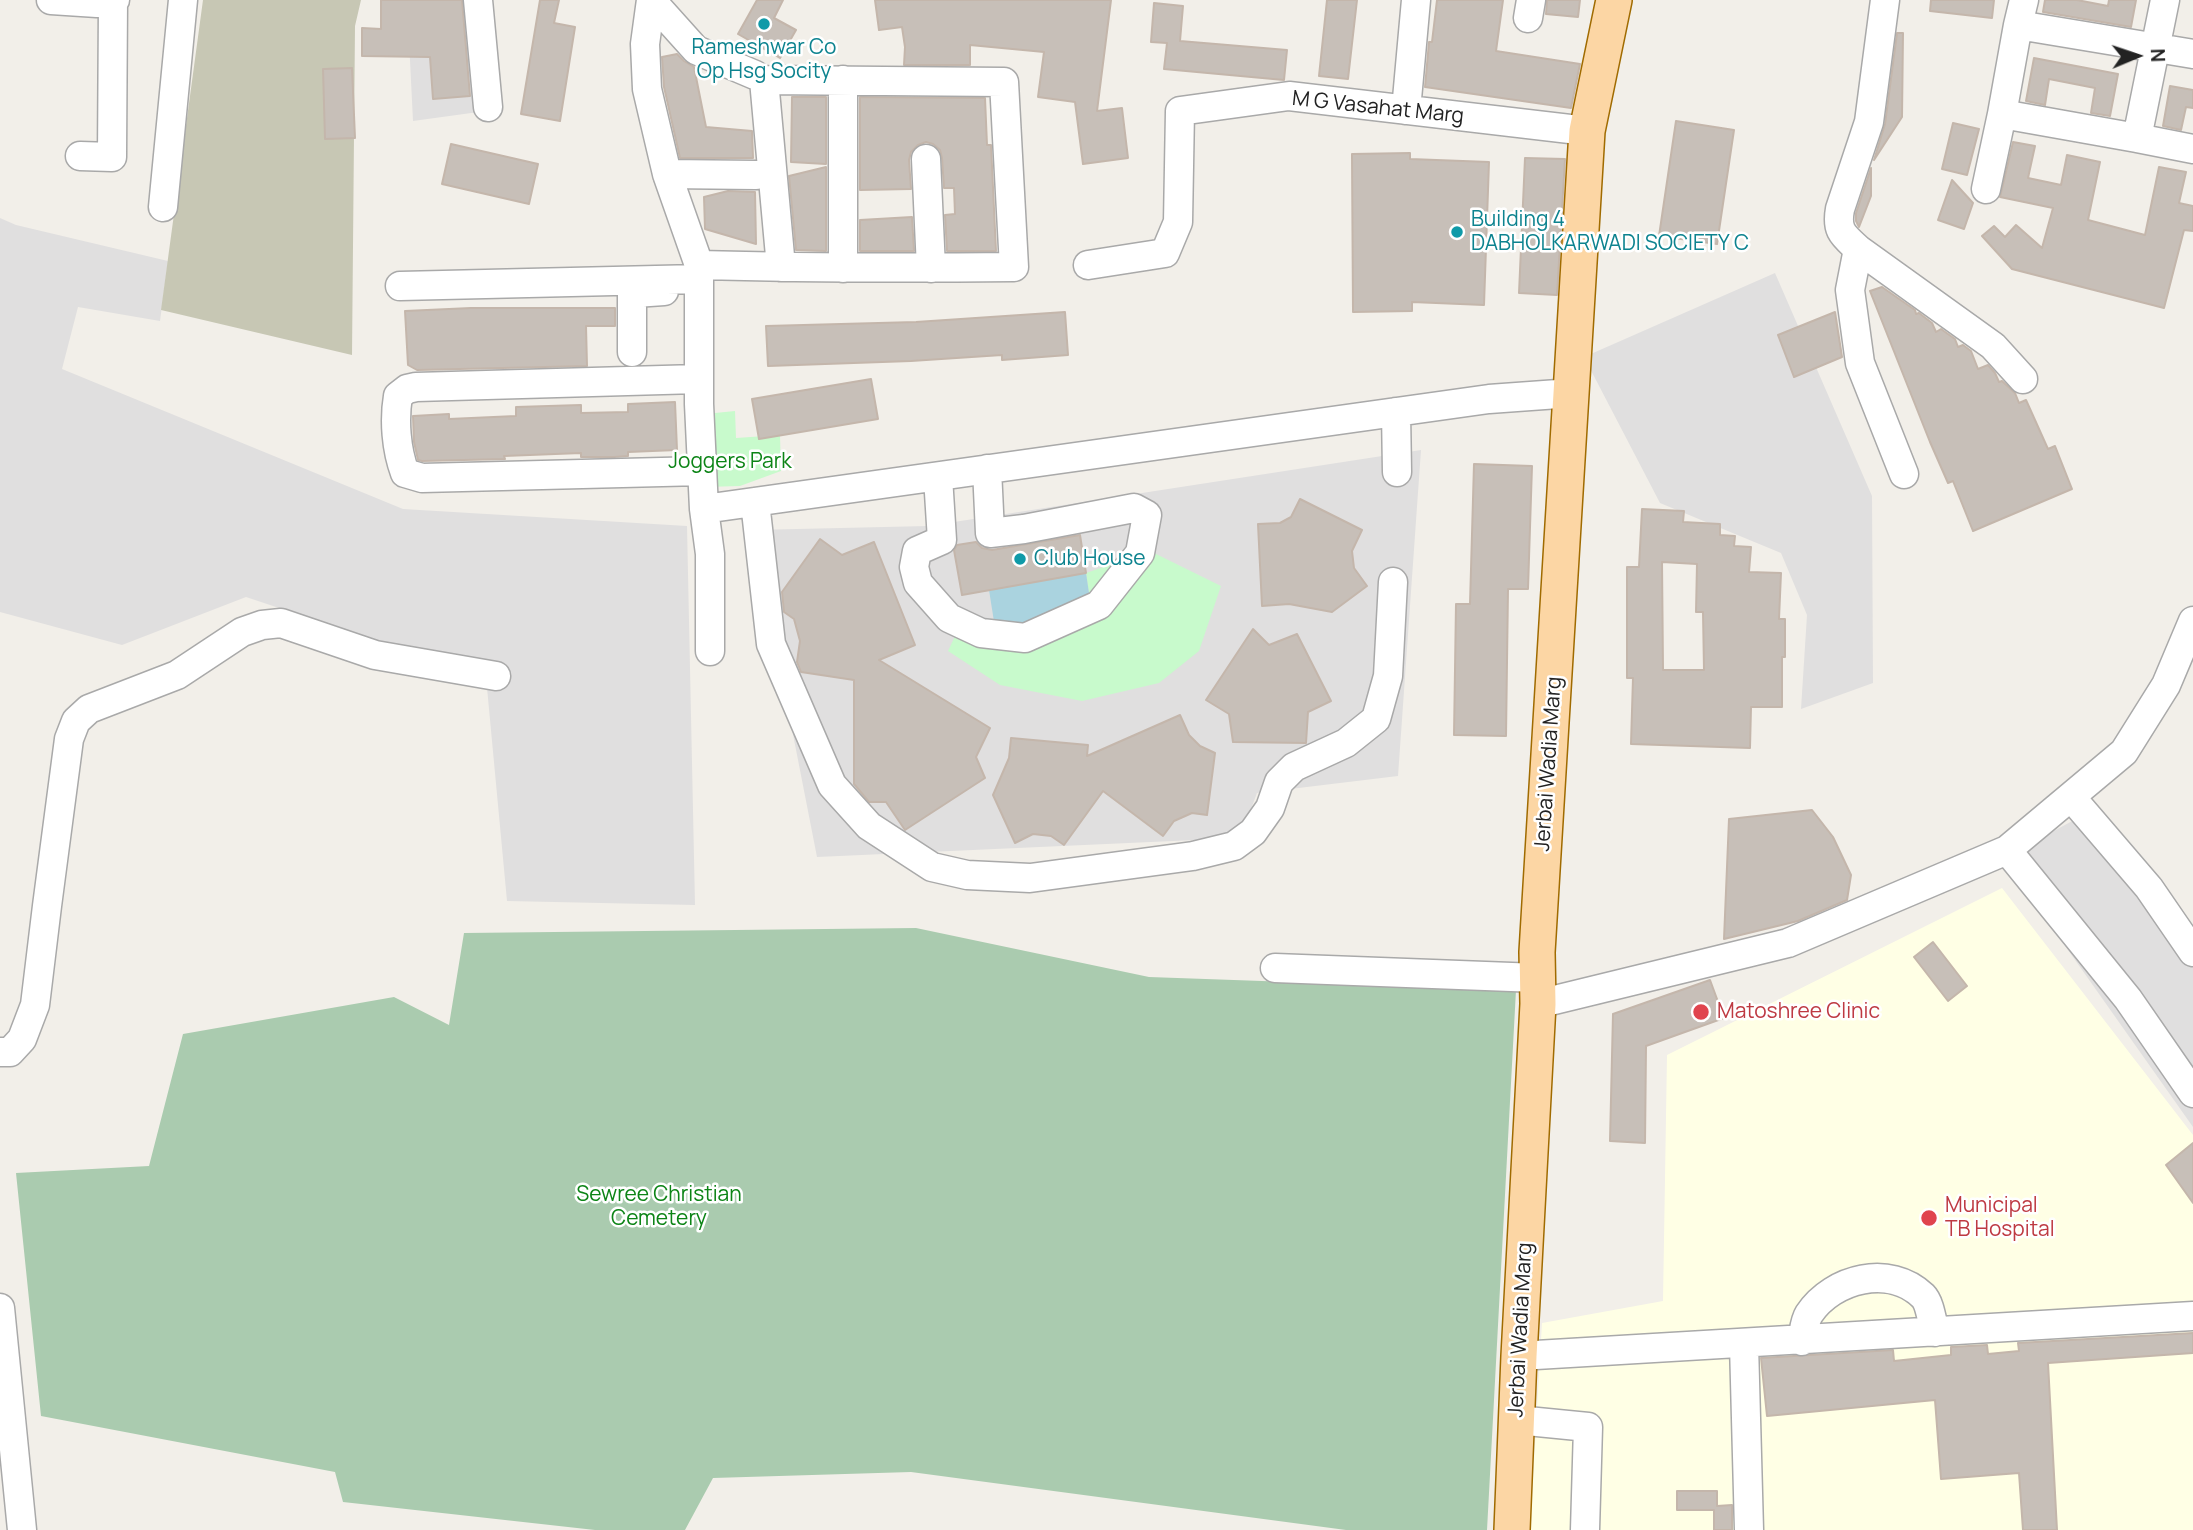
<!DOCTYPE html>
<style>
body{margin:0}
#map{position:relative;width:2193px;height:1530px;overflow:hidden;background:#f2efe9;font-family:Manrope,sans-serif}
canvas{display:block}
.north{position:absolute;left:2102px;top:21px;width:70px;height:70px;-webkit-text-stroke:5px #fff;paint-order:stroke;rotate:88deg;font-size:19px;font-weight:700;line-height:28px;text-align:center;color:#222}
.north::after{content:'';display:block;margin:auto;width:24px;height:32px;background:#222;clip-path:polygon(50% 0,100% 100%,50% 72%,0 100%)}
</style>
<div id="map">
<canvas width="2193" height="1530"></canvas>
<div class="north">N</div>
</div>
<script>
const c = document.querySelector('canvas').getContext('2d');
c.lineJoin = 'round';
function fillPath(path, color) {
  c.fillStyle = color;
  c.fill(path, 'evenodd');
}
function strokePath(path, color, width, dash) {
  c.strokeStyle = color;
  c.lineWidth = width;
  c.lineCap = dash ? 'butt' : 'round';
  c.setLineDash(dash || []);
  c.stroke(path);
}
function write(font, color, halo, rows, align = 'center') {
  c.font = font + ' Manrope,sans-serif';
  c.lineWidth = 5;
  c.setLineDash([]);
  c.textBaseline = 'middle';
  c.strokeStyle = halo;
  c.fillStyle = color;
  for (const [text, x, y, turn = 0] of rows) {
    c.save();
    c.translate(x, y);
    c.rotate((+turn || 0) * Math.PI / 180);
    c.textAlign = isNaN(turn) ? turn : align;
    if (halo) c.strokeText(text, 0, 0);
    c.fillText(text, 0, 0);
    c.restore();
  }
}
fillPath(new Path2D(`
 M407,0h80l6,110 -80,11z
 M0,218l16,7 152,36 -8,60 -82,-14 -16,62 341,140 284,17 8,379 -188,-4 -21,-224 -240,-80 -124,48 -122,-33z
 M1775,273l97,223 1,187 -72,26 6,-94 -26,-62 -121,-50 -76,-146z
 M1421,450l-23,326 -141,17 -17,45 -423,19 -64,-327 175,-4z
 M2078,818l115,150v159l-190,-269z`), '#e0dfdf');
fillPath(new Path2D(`
 M2002,888l191,247v395h-663l12,-207 121,-22 4,-246z`), '#ffffe5');
fillPath(new Path2D(`
 M203,0h158l-6,26 -3,329 -191,-45z`), '#c7c7b4');
fillPath(new Path2D(`
 M916,928l233,49 367,13 -29,540h-141l-435,-58 -198,6 -28,52h-90l-252,-28 -8,-30 -294,-56 -25,-243 133,-7 34,-132 211,-37 55,28 15,-92z`), '#aacbaf');
fillPath(new Path2D(`
 M735,411l1,27 44,-3 1,36 -41,15 -35,1v-73z
 M1150,551l71,35 -22,65 -40,32 -77,18 -82,-16 -52,-34 15,-32 32,9 97,-15 -6,-40z`), '#c8facc');
fillPath(new Path2D(`
 M1086,573l6,40 -97,15 -6,-38z`), '#aad3df');
const building = new Path2D(`
 M381,0h81l8,96 -37,3 -3,-42 -68,-1v-28l19,1z
 M540,0h19l-5,23 21,4 -15,94 -39,-7z
 M757,0h26l-9,18 22,12 -16,28 -42,-24z
 M875,0h236l-14,111 25,-3 6,50 -45,6 -8,-62 -37,-5 6,-45 -74,-7v20h-66l1,-18 -3,-20 -23,3z
 M1327,0h30l-9,79 -29,-3z
 M1437,0h66l-7,51 84,13 -9,44 -146,-21 4,-45h3z
 M1547,0h33l-2,17 -32,-3z
 M1931,0h63l-2,18 -62,-7z
 M2045,0h32l31,6 1,-6h27l-5,27 -88,-15z
 M1154,3l29,3 -3,35 107,9 -3,30 -120,-11 3,-26 -16,-1z
 M1897,33h6l-1,84 -28,43 11,-36z
 M677,54l7,7 10,6 12,60 46,4 1,27h-73l-16,-71 -2,-30z
 M2034,58l84,16 -8,42 -19,-3 4,-25 -46,-9 -4,26 -19,-4z
 M352,68l3,70 -30,1 -2,-70z
 M2170,86l23,4v18l-7,-1 -5,23 -18,-4z
 M792,97h34v67l-35,-2z
 M860,97l125,1 2,47h4l5,106h-49l-2,-36 10,-1 -1,-26h-10l-2,-30 -2,-8 -7,-6 -7,-2 -8,3 -7,7 -2,8 2,29 -51,1z
 M1676,121l58,9 -17,114 -58,-8z
 M1953,123l26,6 -12,46 -25,-6z
 M2013,142l22,4 -7,32 33,7 6,-30 33,7 -12,58 57,15 14,-68 27,5 -7,31 14,3v25l-9,-1 -20,78 -152,-39 -30,-33 12,-10 11,11 11,-12 26,23 11,-40 -53,-11z
 M451,144l87,20 -9,40 -87,-20z
 M1410,153v6l79,3 -5,143 -72,-3v9l-59,1 -1,-158z
 M1525,158l40,1 -8,136 -38,-2z
 M826,167v84l-30,-1 -7,-74z
 M1871,168v28l-12,31 -3,-6v-8z
 M1952,180l21,23 -9,26 -26,-9z
 M728,191l27,1 1,52 -51,-15 -1,-32z
 M912,217l2,34h-54v-31z
 M1882,287l33,23 1,4 3,-1 13,10 4,9 5,-3 14,10 3,8 5,-2 8,6 7,18 10,-4 7,8 4,9 3,-1 13,12 4,10 7,-3 22,49 7,-3 17,43 -99,42 -20,-50 -5,2 -18,-41 -60,-151z
 M471,308h144v18h-29l1,40 -170,4 -9,-5 -3,-54z
 M1065,312l3,43 -66,5v-5l-91,6 -143,5 -2,-40 150,-4z
 M1835,312l7,45 -48,20 -16,-42z
 M871,379l7,40 -119,20 -7,-40z
 M675,402l2,48 -49,2v4l-14,1h-33v-4l-77,3 1,3 -83,2 -4,-1 -4,-18 -1,-26 36,-2v5l67,-3v-9l65,-2v8l47,-1v-8z
 M1474,464l58,2 -4,123h-20l-2,147 -52,-1 2,-131h14z
 M1300,499l62,31 -10,21 2,17 13,18 -35,26 -43,-8 -27,2 -4,-82 22,-1 11,-6z
 M1642,509l42,2 -1,11 37,2v11l15,1 -1,10 17,1 -2,25 32,1 -2,46h6v38h-3v50h-31l-1,41 -119,-4 2,-66h-6v-111h12zM1662,562l35,2 -1,48h7l1,58h-41z
 M1080,535l6,38 -124,22 -8,-45 3,-5 19,-3 6,6 10,2z
 M820,539l22,16 32,-13 41,103 -36,15 111,68 -14,29 9,21 -80,52 -19,-28h-17l-15,-18v-104l-53,-8 -4,-10 3,-21 -6,-22 -10,-7 -2,-20z
 M1253,629l16,16 28,-11 34,67 -23,11 -2,31 -73,-1 -4,-28 -23,-14z
 M1180,715l9,20 11,11 15,7 -8,62 -15,-2 -18,8 -11,15 -60,-45 -39,54 -13,-9 -18,-2 -18,9 -22,-48 16,-37 2,-20 77,7 -1,11z
 M1812,810l21,27 18,38 -4,25 -49,21 -74,18 5,-120z
 M1933,942l34,44 -19,15 -34,-44z
 M1710,980l14,38 -78,28 -1,97 -35,-2 3,-127z
 M2193,1143v60l-27,-38z
 M2193,1333v20l-145,10 9,167h-34l-4,-57 -78,6 -6,-79 -168,16 -6,-58 132,-8 1,11 57,-6v-8l36,-2 1,9 31,-3 -1,-8z
 M1677,1491h40v15l15,-1v25h-18v-20h-37z`);
fillPath(building, '#c7bfb8');
strokePath(building, '#c4b6ab', 2);
const minor = new Path2D(`
 M51,0l46,3 18,-3
 M478,0l10,107
 M651,0l-6,44 2,45 20,85 32,91v139l5,105 6,45v97
 M651,0l45,50 59,25
 M1885,0l-16,122 -29,87c-4,22 3,26 18,40l-8,41 10,73 44,111
 M2024,0l-6,25 175,29
 M2165,0l-28,138 56,11
 M1528,18l3,-18
 M2018,25l-16,89 135,24
 M1406,110l10,-110
 M80,156l32,1 1,-156
 M926,159l5,109
 M667,174l89,1
 M1986,189l16,-75
 M163,207l20,-207
 M1858,249l135,97 30,33
 M699,265c105,3 210,3 315,2l-10,-185 -240,-2 17,187
 M1088,265l77,-12 13,-31 2,-111 109,-15 298,35
 M843,268v-188
 M400,286l299,-7
 M632,352v-57l3,-2 29,-2
 M698,379l-282,8 -9,2 -9,7c-4,24 -2,53 7,77l17,5 280,-7
 M1396,412l1,60
 M938,477l4,63 -25,11 -3,16 4,16 31,35 32,15 44,5 74,-33 41,-52 7,-38 -13,-7 -110,21 -34,4 -3,-64
 M755,502l16,142 61,141 37,41 63,41 35,8 63,3 163,-22 41,-10 19,-14 17,-24 9,-26 15,-15 52,-24 30,-24 12,-43 5,-94
 M704,509l785,-110 83,-6
 M2071,797l78,91 44,64
 M2007,850l121,149 65,94
 M1275,968l263,10
 M1538,1004l250,-61 219,-93 117,-98 42,-67 27,-64
 M0,1052h10l12,-13 13,-34 12,-99 22,-167 7,-18 13,-12 88,-34 65,-43 20,-7 19,-2 94,32 121,21
 M0,1308l22,222
 M1802,1341c2,-9 2,-19 7,-27 24,-36 81,-50 114,-18 7,7 9,26 12,36
 M1744,1344l5,186
 M1519,1356l674,-40
 M1517,1420l71,7 -3,103`);
const major = new Path2D(`
 M1512,1530l7,-174 19,-352 -1,-52 50,-821 27,-131`);
strokePath(minor, '#a9a9a9', 31);
strokePath(major, '#a06b00', 38);
strokePath(minor, '#fff', 28);
strokePath(major, '#fcd6a4', 35);
for (const [x, y, r, color] of [
 [764,24,7,"#0f9aa8"],
 [1457,232,7,"#0f9aa8"],
 [1020,559,7,"#0f9aa8"],
 [1701,1012,9,"#e0444e"],
 [1929,1218,9,"#e0444e"]
]) {
  const dot = new Path2D();
  dot.arc(x, y, r, 0, 2 * Math.PI);
  c.fillStyle = color;
  c.fill(dot);
  strokePath(dot, '#fff', 2.5);
}
write('21px', '#0d838f', '#fff', [
 ["Rameshwar Co",764,48,"center"],
 ["Op Hsg Socity",764,72,"center"],
 ["Building 4",1471,220],
 ["DABHOLKARWADI SOCIETY C",1471,244],
 ["Club House",1034,559]
], 'left');
write('21px', '#222', '#fff', [
 ["M G Vasahat Marg",1378,108,6],
 ["Jerbai Wadia Marg",1549,764,-86],
 ["Jerbai Wadia Marg",1521,1330,-87]
]);
write('21px', '#0c8416', '#fff', [
 ["Joggers Park",730,462],
 ["Sewree Christian",659,1195],
 ["Cemetery",659,1219]
]);
write('21px', '#be3a42', '#fff', [
 ["Matoshree Clinic",1717,1012],
 ["Municipal",1945,1206],
 ["TB Hospital",1945,1230]
], 'left');
</script>
